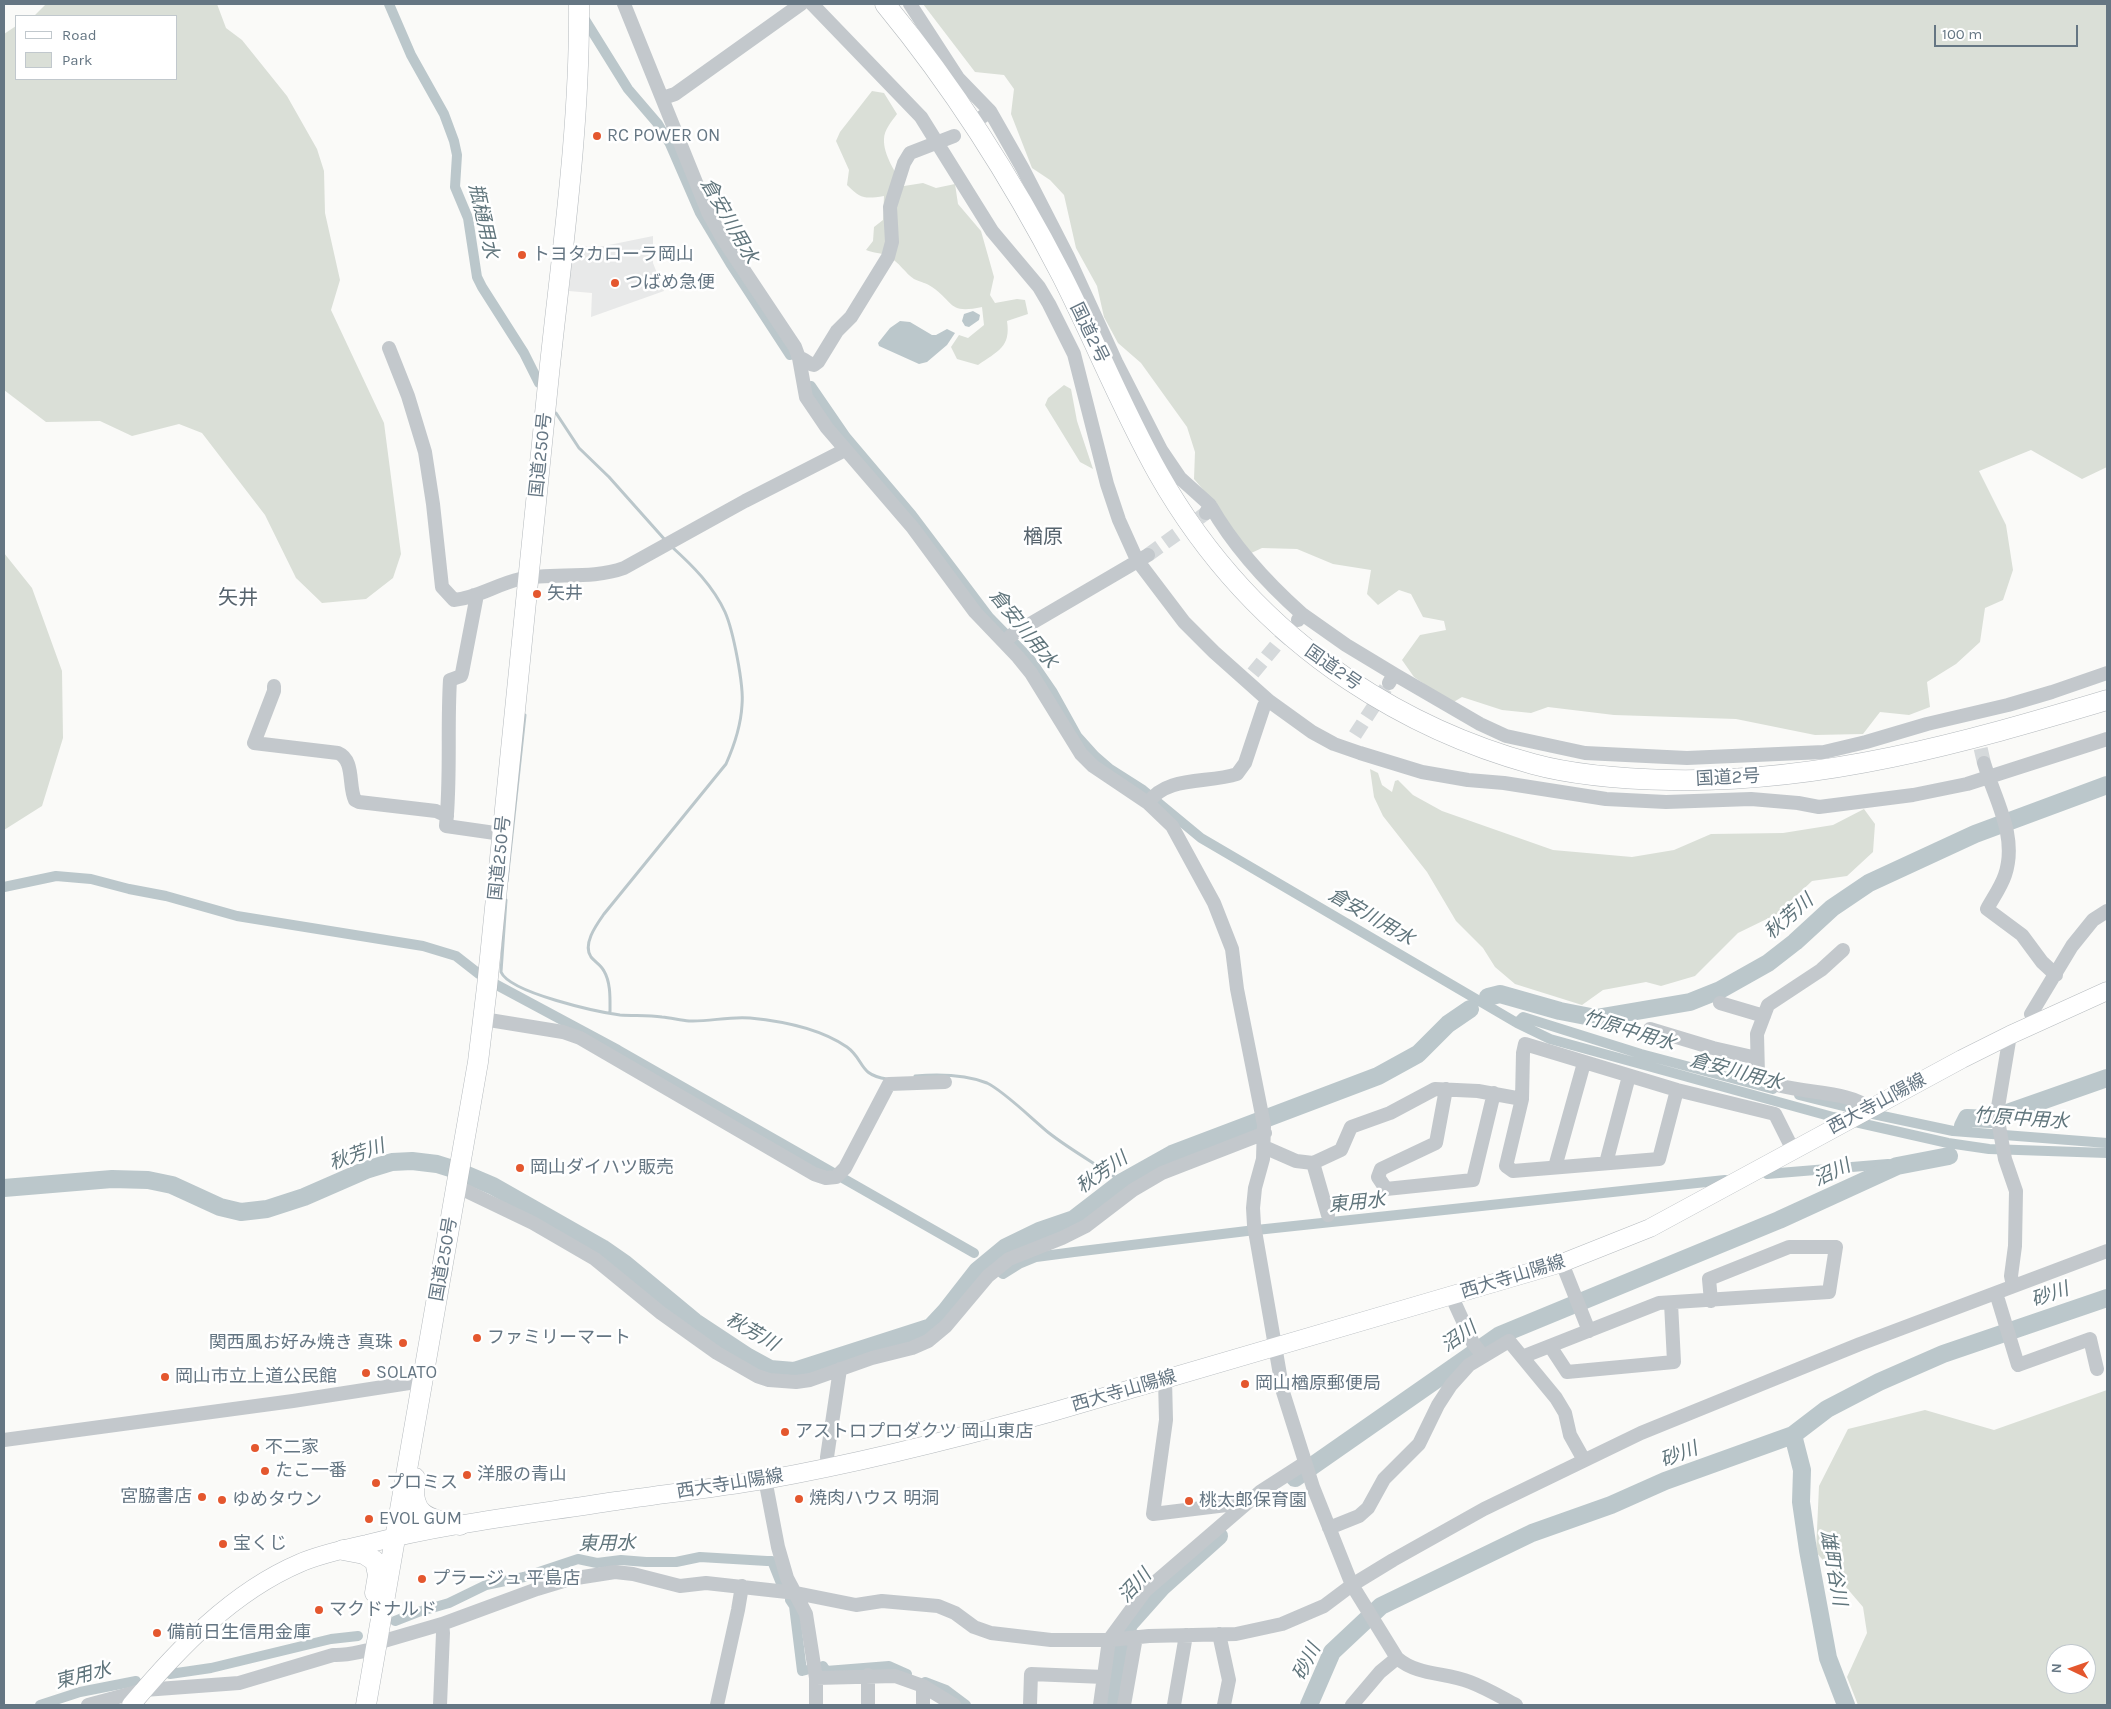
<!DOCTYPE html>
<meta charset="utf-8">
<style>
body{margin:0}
#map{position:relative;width:2111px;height:1709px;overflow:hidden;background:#fafaf8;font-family:Karla,sans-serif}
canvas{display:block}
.frame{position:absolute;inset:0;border:5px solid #657683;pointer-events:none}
.legend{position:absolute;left:15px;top:15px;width:162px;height:65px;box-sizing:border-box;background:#fff;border:1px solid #c1c8cd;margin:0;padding:6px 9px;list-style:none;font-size:15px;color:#657683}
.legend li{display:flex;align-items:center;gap:10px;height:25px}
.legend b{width:25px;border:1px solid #c1c8cd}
.north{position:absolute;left:2046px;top:1644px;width:50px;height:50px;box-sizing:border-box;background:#fff;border:1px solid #c1c8cd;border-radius:50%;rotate:273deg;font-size:14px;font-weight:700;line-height:20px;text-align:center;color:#657683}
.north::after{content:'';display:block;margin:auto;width:18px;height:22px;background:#e4572e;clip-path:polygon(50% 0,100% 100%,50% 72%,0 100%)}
.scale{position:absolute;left:1934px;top:25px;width:144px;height:22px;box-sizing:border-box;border:2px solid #657683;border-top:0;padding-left:6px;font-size:15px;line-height:18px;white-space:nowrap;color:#657683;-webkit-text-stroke:4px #fff;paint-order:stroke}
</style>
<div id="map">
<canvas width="2111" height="1709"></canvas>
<div class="frame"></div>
<ul class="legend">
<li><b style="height:6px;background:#fff"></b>Road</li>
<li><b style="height:14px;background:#dadfd7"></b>Park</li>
</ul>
<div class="north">N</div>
<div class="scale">100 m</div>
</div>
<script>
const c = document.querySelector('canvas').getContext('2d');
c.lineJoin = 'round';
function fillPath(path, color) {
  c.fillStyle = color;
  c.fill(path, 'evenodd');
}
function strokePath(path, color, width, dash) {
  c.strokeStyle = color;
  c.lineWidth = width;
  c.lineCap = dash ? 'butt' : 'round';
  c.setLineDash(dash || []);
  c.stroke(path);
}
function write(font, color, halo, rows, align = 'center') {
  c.font = font + ' Karla,"Noto Sans JP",sans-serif';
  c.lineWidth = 5;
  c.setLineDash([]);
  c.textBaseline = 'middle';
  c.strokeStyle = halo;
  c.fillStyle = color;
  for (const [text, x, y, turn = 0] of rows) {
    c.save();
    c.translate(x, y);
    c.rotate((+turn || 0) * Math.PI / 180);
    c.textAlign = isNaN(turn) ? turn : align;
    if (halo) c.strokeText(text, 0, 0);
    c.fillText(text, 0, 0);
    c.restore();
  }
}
fillPath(new Path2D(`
 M653,236v27l11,28 -73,26 1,-24 -23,-2 3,-44 32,-1z`), '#e8e9e9');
fillPath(new Path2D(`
 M46,4h171l9,24 16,12 45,56 30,53 7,22 1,42 15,67 -9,30 53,113 17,131 -8,24 -27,21 -44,4 -26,-25 -31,-63 -63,-82 -23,-9 -47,12 -32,-15 -54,1 -42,-32v-356l12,-8v53h160v-63h-142z
 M923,4h1184v463l-25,12 -51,-29 -52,21 27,54 7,45 -10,30 -18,8 -5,34 -24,22 -29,18 3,25 -21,8 -29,-3 -17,22 -48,1 -79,-16 -122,-4 -66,-8 -17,6 -29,-3 -40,-13 -10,6 -38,-26 -12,-17 18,-25 26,-5 -2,-9 -21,-4 -12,-23 -12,-4 -21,15 -11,-11 4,-24 -38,-6 -36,-15 -35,-1 -15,7 -31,-50 -22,-26 1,-27 -8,-25 -46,-64 -23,-20 -14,-26 -7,-31 -21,-38 -12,-53 -14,-15 -18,-12 -21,-54 3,-25 -10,-14 -29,-3z
 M872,91l12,2 13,21c-5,7 -13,16 -13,25 -1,15 12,35 20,47l19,-3 13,5 19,-4 3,20 23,27 13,46 -4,18 5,8 22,-4 8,1 3,14 -21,7c4,26 -9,30 -29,44l-21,-6 -6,-12 8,-12 9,3 16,-13 -2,-18c-34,7 -27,-4 -50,-20 -5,-4 -12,-5 -18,-8 -8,-5 -15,-17 -26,-23 -6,-3 -15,-3 -22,-6l7,-9 1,-14 9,-7 1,-24c-19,3 -23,3 -37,-11l2,-15 -13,-29 4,-9z
 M1064,385l7,4 6,32 16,48 -13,-7 -35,-57 3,-7z
 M4,553l28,35 30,83 1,67 -21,68 -38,24z
 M1370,769l8,4 4,12 10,7 3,-11 3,-1 15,15 29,16 111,39 79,7 42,-7 37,-16 72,-1 50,-8 31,-16 11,15 -2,28 -26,24 -35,5 -35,33 -39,19 -43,43 -34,10 -15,-4 -43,8 -21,15 -67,-21 -20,-17 -12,-19 -27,-27 -29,-49 -44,-56 -9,-19z
 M2107,1390v315h-249l-11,-28 20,-44 -4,-26 -47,-55 3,-66 29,-57 77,-19 69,20zM2056,1654h30v30h-30z`), '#dadfd7');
fillPath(new Path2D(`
 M973,311l7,4 -1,5 -10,7 -4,-1 -3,-5 2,-7z
 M900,321l10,1 22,13h4l11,-6 8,4 -8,12 -20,17 -8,2 -40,-18 -1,-3 12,-15z`), '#bbc7cb');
strokePath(new Path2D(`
 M556,413l23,35 30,29 57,64
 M507,881l18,-166
 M506,900l-5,72c9,21 97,40 119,43 14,1 28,0 42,2 9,1 18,3 27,4 20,1 40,-5 61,-3 31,3 71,11 97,29 18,13 11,28 40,32
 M610,1013c0,-14 1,-30 -6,-42 -3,-6 -9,-9 -13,-14 -9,-13 6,-33 13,-43l122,-150c8,-18 15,-40 16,-59 2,-20 -9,-75 -17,-93 -12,-26 -32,-46 -53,-65
 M915,1076c24,-2 49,-2 72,7 17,8 46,37 62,50 23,18 49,32 73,49`), '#bbc7cb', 3);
strokePath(new Path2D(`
 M389,4l22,51 33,59 10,27 3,14 -2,32 13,31 9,59 5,10 42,66 15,30
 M582,15l46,74 30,35 12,20 30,69 30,50 60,92
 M811,386l35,51 66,78 77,102 41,42 22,32 25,45 18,20 15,13 33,21 58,48 316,185 33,16 283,78 115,26 41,6 118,4
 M4,887l52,-11 35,3 38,10 37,7 71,20 186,30 33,10 23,18
 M495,984l123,66 356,203
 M1517,1023l6,-6 118,37 132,35
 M1799,1095l52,13
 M1873,1114l80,17 154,12
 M1767,1174l121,-10 9,2
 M999,1271l4,3 16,-10 17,-7 38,-5 173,-21 478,-51
 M790,1600l4,6 8,65 4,-1
 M395,1621l23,-9 31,-9 37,-18 38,-8 54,-18 19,4 24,-3 25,2h30l24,-5 67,4h5l10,25
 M823,1666l3,5 63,-5 18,8
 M170,1674l41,-6 120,-29 27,-3
 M925,1682l21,8 20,15
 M40,1705l40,-13 56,-11`), '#bbc7cb', 10);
strokePath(new Path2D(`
 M1488,997l12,-3 60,17 36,7 94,-16 30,-12 48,-27 27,-21 37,-34 37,-25 106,-49 132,-49
 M1963,1126l4,-8 23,1 117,-41
 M4,1188l108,-9 36,1 24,5 48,22 21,5 26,-3 37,-12 62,-27 26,-8 20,-1 25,3 16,5 40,17 109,62 23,16 70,58 53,35 22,12 24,2 137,-44 14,-15 32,-41 29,-24 33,-16 35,-12 48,-37 50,-28 206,-78 40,-22 30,-30 22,-15
 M1793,1435l9,35 -1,32 7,48 20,108 18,47
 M1295,1478l205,-143 279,-115 118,-54 52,-10
 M1113,1705l9,-59 7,-22 33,-37 57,-51
 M1309,1705l23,-53 49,-46 151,-73 79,-28 54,-24 128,-46 34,-26 52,-27 64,-28 164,-56`), '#bbc7cb', 18);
strokePath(new Path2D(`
 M1148,555l58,-42
 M1253,673l40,-48
 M1976,728l8,35
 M1355,735l34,-52`), '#d5d9db', 14, [14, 7]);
const major = new Path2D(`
 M131,1705c47,-56 101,-113 169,-142 21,-9 45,-14 67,-19 82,-21 166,-30 249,-43 49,-7 99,-13 148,-21 96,-17 191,-41 285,-67l513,-150 88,-35 312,-169 48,-24 97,-44`);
const highway = new Path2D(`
 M885,4c69,84 127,175 177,272 33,65 60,133 96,197 47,83 112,154 191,207 57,38 118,66 184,84 44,12 91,15 137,16 152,3 293,-37 437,-80
 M415,1478c-6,39 14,41 45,47
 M343,1550l21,4 11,7 3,14 -3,18
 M366,1705l112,-643 9,-75c20,-205 41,-409 62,-613 13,-123 31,-246 30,-370`);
strokePath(major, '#b5babe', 19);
strokePath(highway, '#b4b9bd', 21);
strokePath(new Path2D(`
 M624,4l84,208 15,27 72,108 4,11 7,39 21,31 86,100 62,84 43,45 13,16 50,81 12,12 55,37 24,23 42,77 18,46 5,40 27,136 -1,34 -8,29 -2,20 1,17 29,167 30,95 39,98 45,73c21,18 48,14 73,24 16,6 31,15 46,23
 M812,4l109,113 71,114 47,56 10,17 25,50 33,130 12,36 18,40 47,62 30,30 55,49 43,31 22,12 26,9 62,19 46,8 36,3 102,16 60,3 85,-3 47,4 21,4 94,-12 54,-11 140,-45
 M910,4l48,74 32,33 -8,6
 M663,98l12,-4 126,-90
 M990,111l33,58 45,88 48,105 45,88 19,28 30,27
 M389,348l19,48 17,56 8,52 9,83 12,13c23,-2 43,-16 66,-21 34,-7 71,1 104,-11l121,-67 100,-51
 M799,358c6,1 10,6 15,7l4,-3 19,-31 14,-14 37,-60 4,-15 -2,-35 14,-44 6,-10 44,-17
 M1206,513l4,-8c24,42 56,77 92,109
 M474,595l2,5 -14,73 -1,3 -11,4c-3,49 1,97 -4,146l56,8
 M1298,620l4,-6 44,31 48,29 -5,9
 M1004,642l9,-8 135,-79
 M1394,674l86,50 26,12 79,17 102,5 137,-6 42,-10 61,-18 81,-19 44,-13 55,-19
 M274,686v5l-20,52 84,10c17,7 10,33 17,47l4,2 77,9 11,5
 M1984,763c11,37 34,73 21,112 -4,12 -12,23 -18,34l35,26 20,27 14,13
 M1148,803c19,-28 60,-19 89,-29l8,-11 19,-57 5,-5
 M1843,950l-22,20 -53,35 -11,29 1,41c18,20 92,13 110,33
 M1720,1003l44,13
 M483,1019l80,13 17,6 234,136 12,4 10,-1 9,-9 44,-84 56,-2
 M2035,1023l-4,-9 41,-68 21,-26 14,-9
 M1650,1029l63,19 44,10
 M2010,1035l-12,72 1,19 6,33 11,32 -1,55 -4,30 2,10
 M1446,1089l-10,54 -55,26 -3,8 8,12 87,-9 21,-87
 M1677,1090l-18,69 -146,12 -7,-5 16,-67 1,-46 2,-9 152,46 98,24 18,36
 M1264,1147l32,14 17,2 28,-13 10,-23 39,-14 45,-24 43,2 44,8
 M1313,1163l15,52
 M1606,1163l23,-87
 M1555,1167l29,-104
 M458,1187l75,36 62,36 66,54 56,40 40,23 12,4 27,2 14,-2 62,-22 40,-10 16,-7 18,-15 42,-50 21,-17 53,-21 24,-12 47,-36 29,-17 103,-40
 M1562,1263l27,68
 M1996,1293l22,72 72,-26 7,30
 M1451,1295l22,48 10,13
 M1550,1346l17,26 107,-10 -3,-59
 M1522,1357l137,-54 170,-11 7,-45h-47l-80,32 2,22
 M1165,1379l1,41 -13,94 82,-10 6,3
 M4,1440l289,-39 129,-20
 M828,1467l-1,-10 13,-88
 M765,1479l13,68 9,31 19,36 10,64v27
 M1329,1528l30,-12 9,-8 16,-29 35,-35 19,-39 13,-20 18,-20 40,-24 47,57 9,15 5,22 14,25
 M1219,1634l10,46 -5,25
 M377,1643l65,-19 95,-35 33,-10 45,-7 18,2 47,12 26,-3 90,10 60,12 26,-4 56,5 17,7 19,14 17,6 60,7h59l39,-4 87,-2 46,-10 42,-18 28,-21 41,-25 91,-51 157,-76 219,-89 247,-93
 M868,1675v30
 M816,1678l79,-2 28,10 31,19
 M88,1705l56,-15 95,-7 94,-28c15,1 28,-4 42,-6
 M440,1705l3,-72 -1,-9
 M717,1705l21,-95 4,-24
 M923,1705v-19
 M1030,1705l1,-31 73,3
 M1100,1705l9,-65 36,-49 115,-99 45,-29
 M1124,1705l12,-68
 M1174,1705l12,-70
 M1352,1705l28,-33 17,-14`), '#c3c8cc', 14);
strokePath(major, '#fff', 18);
strokePath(highway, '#fff', 20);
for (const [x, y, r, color] of [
 [597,136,5,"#e4572e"],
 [522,255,5,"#e4572e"],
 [615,283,5,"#e4572e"],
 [537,594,5,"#e4572e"],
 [520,1168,5,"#e4572e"],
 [477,1338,5,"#e4572e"],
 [403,1343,5,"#e4572e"],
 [366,1373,5,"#e4572e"],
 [165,1377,5,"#e4572e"],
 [1245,1384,5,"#e4572e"],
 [785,1432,5,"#e4572e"],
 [255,1448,5,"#e4572e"],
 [265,1471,5,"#e4572e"],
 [467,1475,5,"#e4572e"],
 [376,1483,5,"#e4572e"],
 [202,1497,5,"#e4572e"],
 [799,1499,5,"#e4572e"],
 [222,1500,5,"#e4572e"],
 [1189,1501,5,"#e4572e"],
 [369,1519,5,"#e4572e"],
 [223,1544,5,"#e4572e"],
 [422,1579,5,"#e4572e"],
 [319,1610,5,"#e4572e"],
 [157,1633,5,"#e4572e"]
]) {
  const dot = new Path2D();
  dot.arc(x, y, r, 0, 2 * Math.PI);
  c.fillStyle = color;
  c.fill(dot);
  strokePath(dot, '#fff', 2);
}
write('18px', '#657683', '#fff', [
 ["RC POWER ON",607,136],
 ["トヨタカローラ岡山",532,255],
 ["つばめ急便",625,283],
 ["矢井",547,594],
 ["岡山ダイハツ販売",530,1168],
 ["ファミリーマート",487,1338],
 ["関西風お好み焼き 真珠",393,1343,"right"],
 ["SOLATO",376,1373],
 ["岡山市立上道公民館",175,1377],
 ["岡山楢原郵便局",1255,1384],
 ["アストロプロダクツ 岡山東店",795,1432],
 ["不二家",265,1448],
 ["たこ一番",275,1471],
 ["洋服の青山",477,1475],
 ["プロミス",386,1483],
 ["宮脇書店",192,1497,"right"],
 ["焼肉ハウス 明洞",809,1499],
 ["ゆめタウン",232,1500],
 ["桃太郎保育園",1199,1501],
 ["EVOL GUM",379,1519],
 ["宝くじ",233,1544],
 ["プラージュ 平島店",432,1579],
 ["マクドナルド",329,1610],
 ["備前日生信用金庫",167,1633]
], 'left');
write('18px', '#657683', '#fff', [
 ["国道2号",1089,333,64],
 ["国道250号",541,455,-84],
 ["国道2号",1333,668,35],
 ["国道2号",1728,778,-3],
 ["国道250号",500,858,-84],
 ["西大寺山陽線",1877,1104,-28],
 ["国道250号",444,1259,-80],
 ["西大寺山陽線",1513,1277,-17],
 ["西大寺山陽線",1124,1391,-16],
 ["西大寺山陽線",730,1484,-9]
]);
write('italic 19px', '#60757c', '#fff', [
 ["瓶樋用水",483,221,77],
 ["倉安川用水",729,221,60],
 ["倉安川用水",1023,629,51],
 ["倉安川用水",1371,917,30],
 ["秋芳川",1789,917,-41],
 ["竹原中用水",1629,1031,17],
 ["倉安川用水",1736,1072,15],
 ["竹原中用水",2021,1119,4],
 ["秋芳川",357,1155,-19],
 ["秋芳川",1102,1173,-35],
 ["沼川",1832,1173,-25],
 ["東用水",1357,1203,-6],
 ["砂川",2050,1295,-19],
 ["秋芳川",752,1332,30],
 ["沼川",1459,1337,-35],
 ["砂川",1679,1455,-21],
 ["東用水",607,1544,-1],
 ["雄町谷川",1833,1568,80],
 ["沼川",1135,1586,-47],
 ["砂川",1307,1662,-63],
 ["東用水",83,1676,-14]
]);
write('20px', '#57646e', '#fff', [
 ["楢原",1043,537],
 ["矢井",238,598]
]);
</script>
